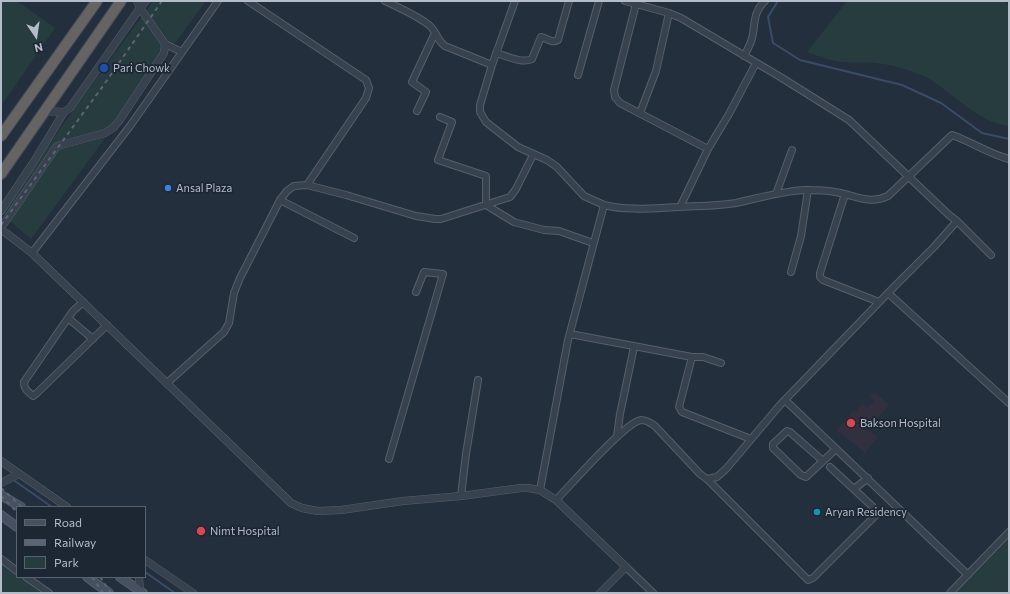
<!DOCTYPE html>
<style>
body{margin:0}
#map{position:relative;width:1010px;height:594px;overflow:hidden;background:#242f3e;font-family:Commissioner,sans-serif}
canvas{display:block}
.frame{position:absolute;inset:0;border:2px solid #b4bcc9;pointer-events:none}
.legend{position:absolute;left:16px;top:506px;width:130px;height:72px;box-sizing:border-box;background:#1d2633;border:1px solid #59626f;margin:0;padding:5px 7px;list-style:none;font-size:12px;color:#b4bcc9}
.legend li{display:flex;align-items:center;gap:8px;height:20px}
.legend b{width:20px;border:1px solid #59626f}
.north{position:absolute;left:16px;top:16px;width:40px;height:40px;-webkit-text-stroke:3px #1d2633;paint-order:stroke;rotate:167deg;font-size:11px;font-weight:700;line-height:16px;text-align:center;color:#b4bcc9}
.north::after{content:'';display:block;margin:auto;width:14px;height:18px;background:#b4bcc9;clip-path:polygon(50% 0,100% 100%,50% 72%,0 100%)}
</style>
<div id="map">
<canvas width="1010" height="594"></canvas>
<div class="frame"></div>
<ul class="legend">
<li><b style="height:5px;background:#465061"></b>Road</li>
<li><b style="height:5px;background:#5a6575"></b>Railway</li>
<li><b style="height:11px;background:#263c3f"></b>Park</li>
</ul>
<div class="north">N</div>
</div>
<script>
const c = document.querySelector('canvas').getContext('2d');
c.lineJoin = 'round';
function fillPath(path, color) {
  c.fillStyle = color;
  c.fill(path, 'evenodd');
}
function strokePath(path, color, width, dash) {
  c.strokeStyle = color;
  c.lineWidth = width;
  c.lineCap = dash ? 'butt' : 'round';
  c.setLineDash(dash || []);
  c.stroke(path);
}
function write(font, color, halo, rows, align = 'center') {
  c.font = font + ' Commissioner,sans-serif';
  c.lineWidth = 3.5;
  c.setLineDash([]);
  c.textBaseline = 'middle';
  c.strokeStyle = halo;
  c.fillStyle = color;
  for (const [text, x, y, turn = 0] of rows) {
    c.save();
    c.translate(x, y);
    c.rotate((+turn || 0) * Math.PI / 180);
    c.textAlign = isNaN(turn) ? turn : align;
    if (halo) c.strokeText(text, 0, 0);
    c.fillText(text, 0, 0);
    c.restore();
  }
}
fillPath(new Path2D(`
 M874,392l15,13 -12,13 -1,-1 -8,9 -2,-2 4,-5 -4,-2 -4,5 -2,-2 -3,3 10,8 2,-1 9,7 -13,16 -28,-23 17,-20 2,2 6,-8 6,4 6,-7 -4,-4z`), '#32303f');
fillPath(new Path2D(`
 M1,1h16l38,27 -54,78z
 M153,1h53l-175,238 -27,-23 2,-13z
 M847,1h158l4,5v120c-33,-4 -55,-33 -83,-49 -13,-6 -36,-13 -50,-14 -13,-2 -27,1 -40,-2 -10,-1 -19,-6 -29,-9z
 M1009,532v61h-58z
 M1,556l16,11v10h15l23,16h-54z`), '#263c3f');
strokePath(new Path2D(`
 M778,1l-10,16 5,26 27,17 102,25 39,18 41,30 27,6
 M12,479l40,28
 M145,572l30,21`), '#394c67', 2);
const minor = new Path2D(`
 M248,1l118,79 3,8 -3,10 -59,87
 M385,1c13,6 35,16 45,25 7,6 6,13 15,20l47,19 23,-64
 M636,4l-22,86 1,7 5,6 88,46
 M165,44l17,8
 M496,53c11,3 26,11 36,6l9,-22c7,1 10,7 17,3l11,-39
 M744,56c4,-7 8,-14 9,-22 2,-13 1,-23 12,-33
 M492,65l-12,40v7l6,10 32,25 29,13 10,7 27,29 20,9 -36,135 -28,150
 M578,75l21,-74
 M417,111l9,-19 -14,-10 23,-49
 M640,113l16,-42 13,-58
 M440,117l12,5 -14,38 48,16v29l28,17 30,8 15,1 34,12
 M776,194l16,-44
 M845,194l-25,79v4l3,3 56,22
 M280,200l74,38
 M604,205c24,6 50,3 75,2 19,-1 39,-1 57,-4 23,-5 46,-12 69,-13 10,0 21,0 30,2 20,3 33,13 53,4l64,-61c20,7 37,19 57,24
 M680,207l28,-58 21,-35 27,-51
 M957,221l34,34
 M32,253l98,-127 88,-125
 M791,272l10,-36 7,-46
 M888,293l121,110
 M83,302l-10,9 -5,7 -44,64c0,7 4,10 9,14l4,-3 70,-68
 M68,318l25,21
 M570,334l122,23h11l18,6
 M692,357l-13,50 3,5 69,27
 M167,383l57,-51 5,-9 5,-30 6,-15 40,-78 7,-9 7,-5 13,-1 39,10 70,21 19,3h6l69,-22 6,-8 17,-34
 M785,400l183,175
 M787,431l3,1 33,29 -17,16 -5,-2 -28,-27v-4z
 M617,436l3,-22 14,-67
 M389,459l54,-185 -19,-2 -8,20
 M823,461l13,-12
 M707,479l101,101 5,-2 62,-62v-5l-2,-4 -43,-40
 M854,489l14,-11
 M461,496l5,-42 12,-74
 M556,500c14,-14 69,-78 85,-80 5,0 10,3 14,6l45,48 7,5 10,-2 9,-8 54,-64 108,-112 46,-46 23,-26 -8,-6 -100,-95 -67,-42 -101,-60 -12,-5 -44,-12
 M1,559l16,12
 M626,567l27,26
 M26,577l23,16
 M950,593l59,-61`);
const tertiary = new Path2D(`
 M45,111l19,1
 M1,211l34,-51 29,-48 6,-4 70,-100 -3,-7
 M3,225l54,-79 48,-13 9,-6 5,-6 45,-68 1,-9 -25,-36 6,-7
 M1,231l5,2 26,20 259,250 11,5 16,3 23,-1 62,-9 58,-5 60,-8h7l12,2 16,10 70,67 -26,26
 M1,461l66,46
 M1,483l18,-9
 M145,560l48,33
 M139,577l1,14`);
const secondary = new Path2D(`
 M1,495l20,12
 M1,515l16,12
 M87,577l22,16
 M120,577l23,16`);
const trunk = new Path2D(`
 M1,136l96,-135
 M1,174l120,-173`);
strokePath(minor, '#565f6c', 8);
strokePath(tertiary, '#565f6c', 8);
strokePath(secondary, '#565f6c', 10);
strokePath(trunk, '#434c59', 12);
strokePath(minor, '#38414e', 6);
strokePath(tertiary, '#38414e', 7);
strokePath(secondary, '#465061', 8);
strokePath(trunk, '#656462', 10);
strokePath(new Path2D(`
 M1,225l102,-139 59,-85
 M1,488l21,19
 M1,496l16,16
 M92,577l11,16
 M100,577l11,16`), '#5a6575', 2, [4, 4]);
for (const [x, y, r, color] of [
 [104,68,5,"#1a4fb4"],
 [168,188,4,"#3f7fe0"],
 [851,423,5,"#e0444e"],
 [817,512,4,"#0f9aa8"],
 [201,531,5,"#e0444e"]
]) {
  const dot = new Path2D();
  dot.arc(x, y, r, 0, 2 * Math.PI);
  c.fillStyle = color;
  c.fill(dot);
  strokePath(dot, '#1d2633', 1.5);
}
write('11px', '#b4bcc9', '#1d2633', [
 ["Pari Chowk",113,68],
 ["Ansal Plaza",176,188],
 ["Bakson Hospital",860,423],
 ["Aryan Residency",825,512],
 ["Nimt Hospital",210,531]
], 'left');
</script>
